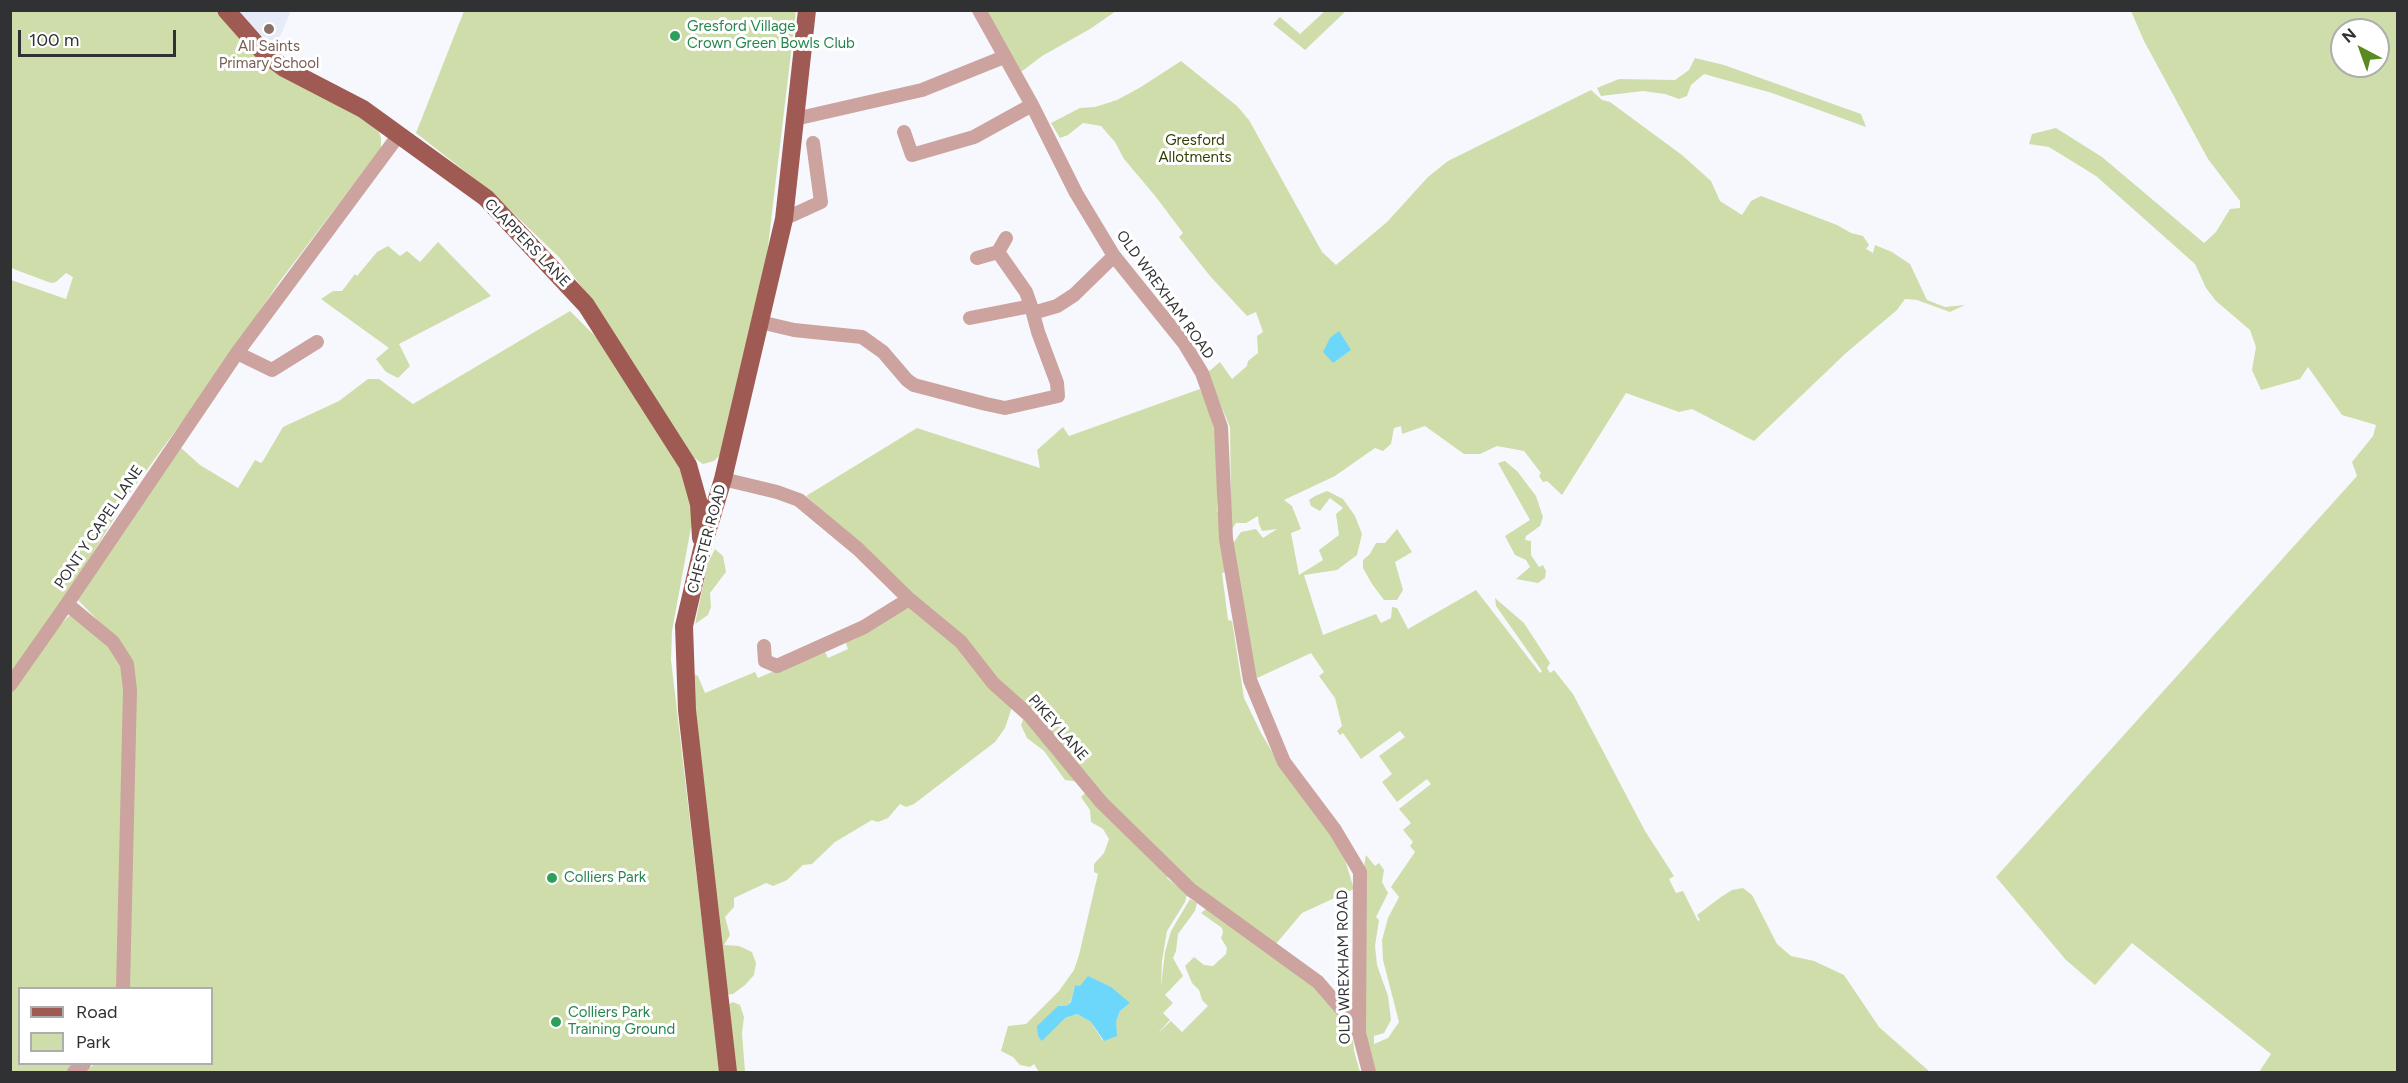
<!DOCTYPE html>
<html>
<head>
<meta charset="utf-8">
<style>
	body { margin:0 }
	#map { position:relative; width:2408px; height:1083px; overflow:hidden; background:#f6f8fe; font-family:Figtree,sans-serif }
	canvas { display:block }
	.frame { position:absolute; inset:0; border:12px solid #303133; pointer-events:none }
	.legend { position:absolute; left:18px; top:987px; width:195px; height:78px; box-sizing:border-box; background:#fff; border:2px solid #acadad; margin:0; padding:8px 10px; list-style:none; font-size:18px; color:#303133 }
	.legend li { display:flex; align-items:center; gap:12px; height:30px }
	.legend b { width:30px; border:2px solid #acadad }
	.north { position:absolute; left:2330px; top:18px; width:60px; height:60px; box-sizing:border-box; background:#fff; border:2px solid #acadad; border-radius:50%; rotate:319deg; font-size:16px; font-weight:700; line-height:24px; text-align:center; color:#303133 }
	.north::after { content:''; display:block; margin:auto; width:21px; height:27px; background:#588a1f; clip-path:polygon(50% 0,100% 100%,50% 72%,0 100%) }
	.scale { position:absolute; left:18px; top:30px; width:158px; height:27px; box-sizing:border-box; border:3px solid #303133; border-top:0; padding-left:8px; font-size:18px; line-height:21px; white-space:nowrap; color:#303133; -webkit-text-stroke:4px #fff; paint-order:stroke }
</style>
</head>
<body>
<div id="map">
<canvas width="2408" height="1083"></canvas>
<div class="frame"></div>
<ul class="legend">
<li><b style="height:8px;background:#a05a54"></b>Road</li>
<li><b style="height:16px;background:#cfddaa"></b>Park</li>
</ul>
<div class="north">N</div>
<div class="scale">100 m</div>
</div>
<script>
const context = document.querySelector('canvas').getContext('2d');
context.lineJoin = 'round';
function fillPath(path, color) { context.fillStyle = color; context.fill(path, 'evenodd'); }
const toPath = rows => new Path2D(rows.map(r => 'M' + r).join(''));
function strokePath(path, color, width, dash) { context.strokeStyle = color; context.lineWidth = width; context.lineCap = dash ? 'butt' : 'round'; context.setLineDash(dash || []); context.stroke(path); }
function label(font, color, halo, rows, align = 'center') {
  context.font = font + ' Figtree,sans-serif'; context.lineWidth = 6; context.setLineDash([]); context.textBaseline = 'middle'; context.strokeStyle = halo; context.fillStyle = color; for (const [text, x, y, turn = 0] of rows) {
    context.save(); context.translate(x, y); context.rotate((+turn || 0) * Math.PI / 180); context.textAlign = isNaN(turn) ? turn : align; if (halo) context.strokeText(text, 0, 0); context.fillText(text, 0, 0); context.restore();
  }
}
const built = toPath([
	[236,11,291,11,275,48]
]);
const green = toPath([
	[11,11,215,11,252,46,366,121,379,132,381,138,381,148,280,281,217,374,127,497,67,596,11,678,11,280,66,299,73,277,66,273,56,282,51,283,11,268],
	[464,11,796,11,766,263,720,455,714,461,703,464,693,457,593,302,559,257,490,191,416,133],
	[987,11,1116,11,1090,29,1042,56,1021,72],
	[1325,11,1346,11,1305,50,1273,24,1280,17,1300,34],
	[2131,11,2397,11,2397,1072,2259,1072,2271,1054,2132,943,2095,985,2066,960,1996,877,2357,476,2352,462,2373,436,2376,425,2342,415,2308,367,2300,379,2261,390,2252,370,2256,347,2250,330,2216,301,2206,288,2195,264,2096,176,2049,147,2029,144,2032,134,2056,128,2102,157,2204,243,2216,232,2230,209,2240,208,2240,201,2208,159,2144,41],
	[2342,30,2378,30,2378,66,2342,66],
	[1695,58,1724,65,1861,114,1866,127,1772,93,1704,74,1691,85,1687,96,1679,99,1665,94,1643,91,1601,96,1597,88,1619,79,1675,80,1689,70],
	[1181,61,1237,106,1249,120,1322,252,1336,265,1387,222,1428,177,1448,161,1591,90,1602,100,1610,102,1682,155,1711,181,1720,201,1742,215,1751,201,1761,196,1837,225,1851,233,1863,236,1869,245,1866,249,1873,253,1875,245,1892,252,1910,264,1927,300,1945,307,1965,305,1950,312,1917,300,1905,299,1897,310,1846,353,1754,441,1692,409,1679,412,1626,393,1562,495,1547,481,1543,482,1539,476,1541,473,1524,451,1497,446,1480,454,1464,454,1425,426,1402,434,1401,426,1394,428,1391,444,1383,451,1375,448,1335,476,1284,500,1292,506,1301,529,1291,533,1299,575,1323,560,1319,550,1339,535,1336,514,1343,508,1330,498,1320,511,1311,506,1309,500,1315,496,1327,491,1343,499,1355,516,1362,534,1357,555,1337,570,1304,575,1323,635,1376,614,1381,623,1391,618,1392,607,1397,608,1408,629,1476,590,1540,673,1542,671,1496,606,1495,598,1524,623,1550,663,1547,668,1550,673,1554,670,1573,694,1645,831,1674,876,1669,879,1676,893,1683,891,1698,921,1700,920,1697,915,1721,897,1732,890,1743,888,1752,895,1777,944,1791,956,1814,961,1844,975,1879,1027,1930,1072,1373,1072,1365,1049,1363,872,1366,855,1375,866,1379,863,1384,870,1382,882,1388,893,1376,917,1379,920,1375,946,1377,965,1388,996,1391,1020,1384,1033,1374,1036,1374,1044,1388,1038,1399,1022,1383,960,1382,940,1388,918,1399,897,1391,887,1415,852,1410,846,1413,842,1403,830,1411,823,1399,809,1431,784,1427,779,1397,802,1382,782,1392,774,1379,756,1405,737,1400,731,1361,759,1343,733,1340,735,1337,731,1342,726,1335,698,1319,676,1324,672,1311,653,1255,679,1236,568,1222,573,1228,620,1232,621,1244,698,1261,733,1283,770,1328,830,1345,860,1354,889,1302,913,1275,945,1239,922,1172,867,1167,878,1187,894,1185,902,1167,931,1162,961,1161,987,1165,952,1171,931,1190,899,1197,903,1195,911,1178,934,1176,951,1173,958,1183,976,1165,995,1173,1003,1163,1013,1170,1020,1157,1034,1171,1021,1182,1032,1208,1006,1202,1000,1199,990,1192,983,1185,966,1194,957,1204,965,1213,966,1226,954,1227,948,1221,938,1223,933,1222,928,1201,913,1206,909,1283,959,1314,982,1352,1026,1354,1051,1360,1072,1039,1072,1034,1064,1030,1067,1020,1065,1013,1057,1001,1051,1008,1026,1026,1024,1059,991,1074,970,1079,955,1098,874,1094,872,1094,864,1104,853,1109,839,1103,829,1091,822,1090,810,1081,797,1086,792,1079,782,1065,780,1044,751,1027,738,1021,725,1025,715,1012,707,1005,728,995,742,914,804,906,807,900,804,888,818,878,822,872,820,835,842,812,864,803,865,787,880,773,886,766,883,734,898,734,907,725,917,730,935,724,945,739,946,752,952,756,963,754,975,745,985,733,994,724,995,692,673,698,676,705,693,755,672,758,678,824,650,828,658,848,649,845,641,905,607,922,603,806,496,917,428,1040,468,1037,450,1063,427,1069,436,1200,389,1208,406,1215,433,1218,461,1217,512,1231,502,1230,427,1207,373,1220,362,1232,379,1247,366,1248,361,1258,353,1257,336,1263,332,1256,312,1247,316,1210,276,1179,237,1183,233,1156,197,1124,159,1115,142,1101,126,1083,123,1068,135,1060,138,1051,123,1080,108,1095,107,1117,100,1141,87],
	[1258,516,1259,524,1262,531,1277,529,1263,538,1256,529,1241,532,1234,542,1223,543,1236,523,1246,523],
	[1075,985,1130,1003,1120,1011,1116,1022,1103,1041,1091,1022,1077,1014,1065,1018,1066,1006,1071,1001],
	[438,242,491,296,399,344,410,366,398,378,386,372,376,359,389,348,321,299,333,291,342,291,355,274,357,276,377,252,388,246,400,256,407,251,420,262],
	[570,311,605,346,680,465,694,511,672,631,671,660,701,914,723,1072,84,1072,95,1064,212,1064,212,988,127,988,133,713,118,641,78,600,180,447,200,465,238,488,255,460,261,463,263,461,283,427,339,401,368,379,379,379,413,404],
	[1505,461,1517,471,1536,496,1543,517,1540,526,1526,536,1525,540,1531,541,1531,555,1539,567,1543,565,1546,571,1545,578,1538,583,1516,579,1530,567,1526,560,1515,555,1505,536,1530,520,1498,463],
	[1397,529,1412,552,1395,562,1403,590,1397,600,1384,600,1372,584,1363,568,1363,560,1370,554,1376,543,1385,543],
	[715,549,723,556,726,572,710,593,711,607,708,615,695,624,708,563],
	[71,614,113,650,122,665,124,681,118,988,20,988,20,1064,79,1064,69,1072,11,1072,11,690,56,629],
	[733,1002,740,1005,744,1017,742,1033,745,1072,732,1072,726,1006]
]);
const water = toPath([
	[1339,331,1351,350,1333,363,1323,352,1330,338],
	[1088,976,1111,987,1130,1003,1120,1011,1116,1022,1117,1036,1104,1041,1091,1022,1077,1014,1065,1018,1042,1041,1038,1036,1037,1026,1058,1006,1066,1006,1071,1002,1075,985,1080,986]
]);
const minor = toPath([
	[979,10,1032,105,1076,193,1114,256,1184,343,1202,373,1221,427,1226,539,1250,680,1284,762,1335,830,1360,872,1359,1033,1369,1072],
	[795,119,922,90,1004,57],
	[904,132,912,155,974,137,1032,105],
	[784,219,821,202,813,143],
	[998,252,1026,292,1031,306],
	[977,258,998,252,1006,238],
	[1033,313,1057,306,1074,295,1114,256],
	[760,322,794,330,862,337,883,352,907,380,914,385,986,404,1005,408,1058,396,1057,383,1038,332,1031,306,970,318],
	[237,353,272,370,317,342],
	[723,479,777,492,799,500,858,549,909,599,961,642,993,683,1030,716,1101,802,1191,890,1318,982,1344,1012,1359,1019],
	[764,646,765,661,777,666,864,627,909,599],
	[10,685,67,604],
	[123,988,130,690,127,664,113,642,67,604,237,353,398,136],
	[74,1072,84,1064]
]);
const major = toPath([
	[226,10,265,54,284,68,363,109,486,198,586,305,688,465,699,504,701,538],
	[728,1072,687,710,684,626,702,549,723,479,784,219,807,10]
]);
const markers = [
	[269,29,6,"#8d6e63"],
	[675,36,6,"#2e9e5b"],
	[552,878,6,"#2e9e5b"],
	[556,1022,6,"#2e9e5b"]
];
const leisureNames = [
	["Gresford Village",687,27],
	["Crown Green Bowls Club",687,44],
	["Colliers Park",564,878],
	["Colliers Park",568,1013],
	["Training Ground",568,1030]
];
const educationNames = [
	["All Saints",269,47],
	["Primary School",269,64]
];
const parkNames = [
	["Gresford",1195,141],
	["Allotments",1195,158]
];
const streetNames = [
	["CLAPPERS LANE",527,243,46],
	["OLD WREXHAM ROAD",1165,295,54],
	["PONT Y CAPEL LANE",99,527,-56],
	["CHESTER ROAD",707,539,-75],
	["PIKEY LANE",1058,728,49],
	["OLD WREXHAM ROAD",1344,967,-91]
];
fillPath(built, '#e6ebf7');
fillPath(green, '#cfddaa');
fillPath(water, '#6cd7fa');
strokePath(minor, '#cca39e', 14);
strokePath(major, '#a05a54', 18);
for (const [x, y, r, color] of markers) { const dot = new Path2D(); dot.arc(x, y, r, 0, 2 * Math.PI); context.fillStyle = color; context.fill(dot); strokePath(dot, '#fff', 2); }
label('15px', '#27864d', '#fff', leisureNames, 'left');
label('15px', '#785e54', '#fff', educationNames);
label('15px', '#343f00', '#fff', parkNames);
label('15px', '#303133', '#fff', streetNames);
</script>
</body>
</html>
